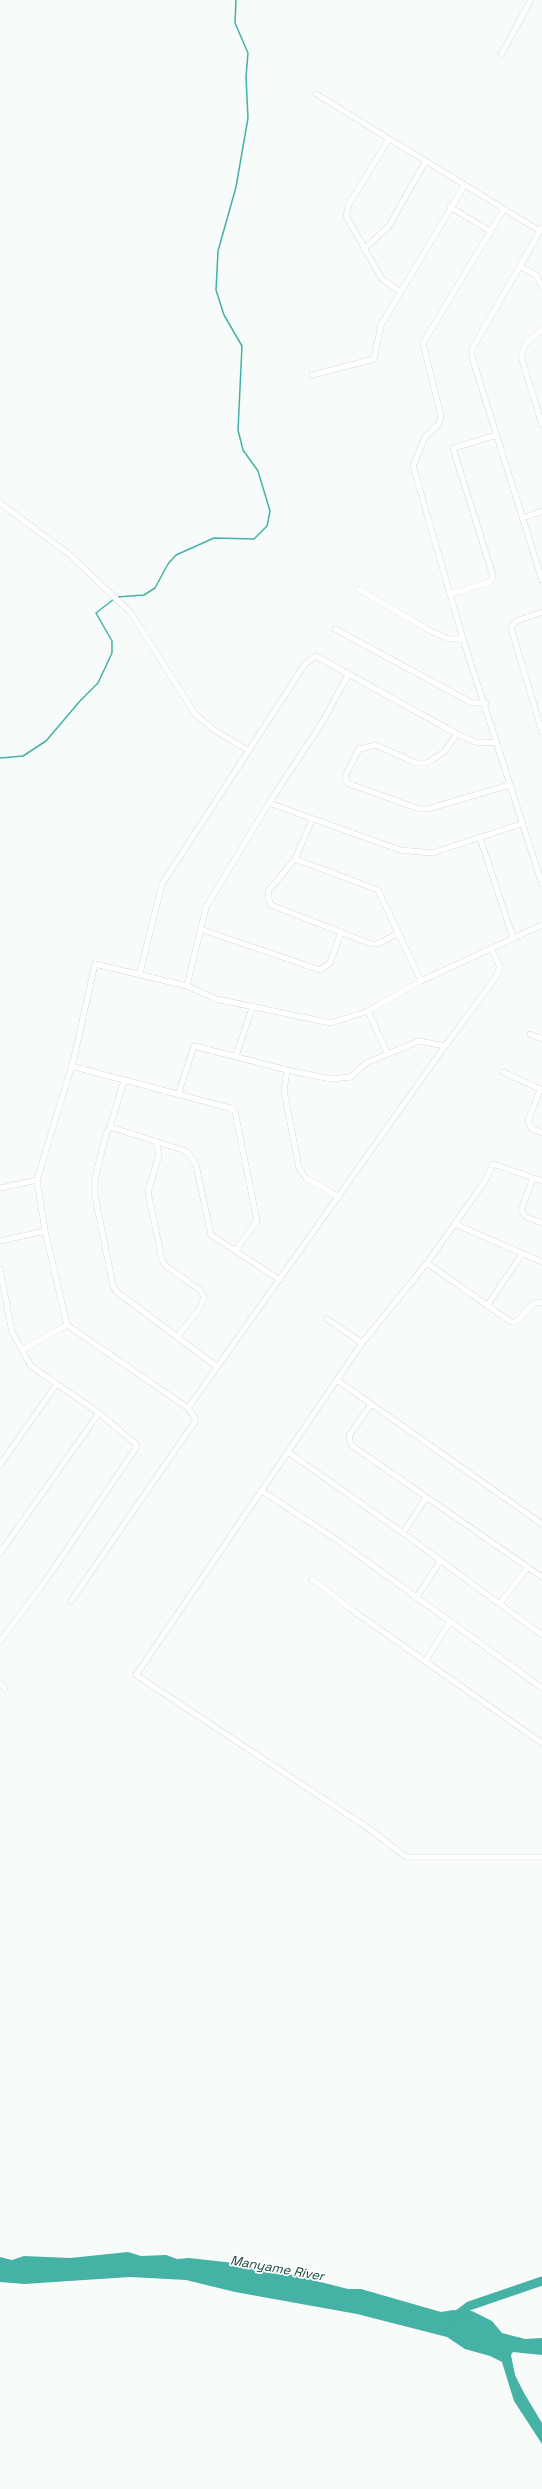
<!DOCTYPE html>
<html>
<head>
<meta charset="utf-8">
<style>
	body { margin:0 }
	canvas { display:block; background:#f7fcfb }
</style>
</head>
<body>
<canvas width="542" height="2489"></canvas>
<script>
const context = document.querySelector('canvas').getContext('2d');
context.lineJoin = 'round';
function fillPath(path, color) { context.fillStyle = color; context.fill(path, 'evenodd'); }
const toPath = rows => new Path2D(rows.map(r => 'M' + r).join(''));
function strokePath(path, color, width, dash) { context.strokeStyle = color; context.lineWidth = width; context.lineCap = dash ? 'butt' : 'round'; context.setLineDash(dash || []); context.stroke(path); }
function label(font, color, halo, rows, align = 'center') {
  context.font = font + ' "Space Grotesk",sans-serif'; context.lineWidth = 3.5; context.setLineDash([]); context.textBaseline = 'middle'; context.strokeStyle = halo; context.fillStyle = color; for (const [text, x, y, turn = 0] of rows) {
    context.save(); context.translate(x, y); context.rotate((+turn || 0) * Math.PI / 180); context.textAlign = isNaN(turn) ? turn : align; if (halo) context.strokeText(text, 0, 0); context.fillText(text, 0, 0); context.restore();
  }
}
const water = toPath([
	[128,2252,141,2256,166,2255,177,2259,189,2258,234,2263,285,2273,348,2289,361,2289,441,2312,453,2310,472,2311,492,2321,502,2333,525,2339,542,2338,542,2355,513,2352,511,2355,515,2375,524,2393,542,2423,542,2444,514,2401,502,2362,490,2356,465,2349,447,2337,357,2314,235,2292,186,2280,130,2277,24,2284,0,2282,0,2257,12,2260,24,2256,70,2258]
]);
const stream = toPath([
	[117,597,144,595,155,588,168,564,176,555,214,538,254,539,267,526,270,511,258,471,243,450,238,430,242,346,224,315,216,290,218,251,236,187,248,118,246,77,248,53,235,23,236,0],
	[0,758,23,756,46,741,80,701,98,683,112,653,112,641,96,613,114,599]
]);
const river = toPath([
	[453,2318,469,2306,542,2281]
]);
const street = toPath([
	[501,55,531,0],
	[316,94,540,231],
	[389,139,349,204,346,216,382,279,401,292],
	[450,207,490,231],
	[504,209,423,343,441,416,438,425,425,437,413,466,463,639,542,884],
	[542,228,472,349,472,357,542,580],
	[364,249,389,226,425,162],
	[521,267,536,275,542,287],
	[542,330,526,343,521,356,542,425],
	[312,375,374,359,381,325,464,186],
	[0,503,70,555,131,613,195,714,214,730,248,750],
	[523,518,542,511],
	[358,589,429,630,448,639,463,639],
	[450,594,490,582,493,576,453,448,497,435],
	[542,612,516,621,511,628,542,732],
	[335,629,472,703,486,703],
	[457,734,444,752,427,763,416,763,376,745,359,749,345,776,347,783,419,809,428,809,509,785],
	[269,803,400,850,432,853,521,824],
	[312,820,295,859,269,890,268,897,271,905,371,944,377,944,399,933],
	[480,838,513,938],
	[295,859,378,890,421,981],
	[200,929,320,970,330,963,341,932],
	[140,973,162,884,305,664,316,656,457,734,478,743,497,742],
	[187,986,206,907,269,803,323,721,349,673],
	[368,1011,387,1053],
	[530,1034,542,1039],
	[236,1056,252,1008],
	[71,1066,230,1108,235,1112,257,1221,235,1251],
	[287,1070,284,1091,299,1168,306,1178,339,1197],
	[503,1072,542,1090],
	[124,1080,110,1127,106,1134,95,1179,95,1196,113,1286,117,1292,216,1366],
	[540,1090,528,1121,531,1128,542,1133],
	[178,1095,194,1046,287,1070,331,1079,351,1077,366,1063,419,1041,445,1046],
	[110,1127,183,1150,189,1154,196,1165,211,1235,280,1280],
	[156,1142,159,1155,148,1192,162,1260,166,1266,200,1290,204,1297,200,1308,177,1337],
	[533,1178,521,1210,526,1217,542,1223],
	[0,1188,37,1180],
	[455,1224,542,1262],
	[0,1241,45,1231],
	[427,1263,511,1322,516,1322,535,1302,542,1303],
	[0,1269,12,1332,31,1366,99,1413,136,1444,136,1448,44,1583,0,1641],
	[487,1306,522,1254],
	[327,1319,362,1343,136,1675,368,1828,406,1857,542,1857],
	[362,1343,427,1263,485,1181,493,1164,542,1181],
	[22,1350,67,1325],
	[337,1380,542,1524],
	[371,1404,349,1436,351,1445,542,1577],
	[188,1408,445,1046,496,977,500,967,491,948],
	[288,1452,403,1533,542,1635],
	[0,1465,56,1385],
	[262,1491,340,1542,542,1688],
	[403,1533,426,1498],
	[0,1553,99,1413],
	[312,1579,352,1610,542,1743],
	[416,1598,441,1560],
	[71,1601,196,1420,188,1408,67,1325,45,1231,37,1180,74,1058,95,964,187,986,216,999,331,1023,368,1011,421,981,542,925],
	[500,1603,528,1567],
	[425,1661,450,1622],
	[0,1683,5,1688]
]);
const waterNames = [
	["Manyame River",277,2269,10]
];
fillPath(water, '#46b1a5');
strokePath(stream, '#46b1a5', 1.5);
strokePath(river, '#46b1a5', 9);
strokePath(street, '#c0c4c3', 6);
strokePath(street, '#fff', 5.5);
label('italic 13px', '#164640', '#fff', waterNames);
</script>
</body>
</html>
